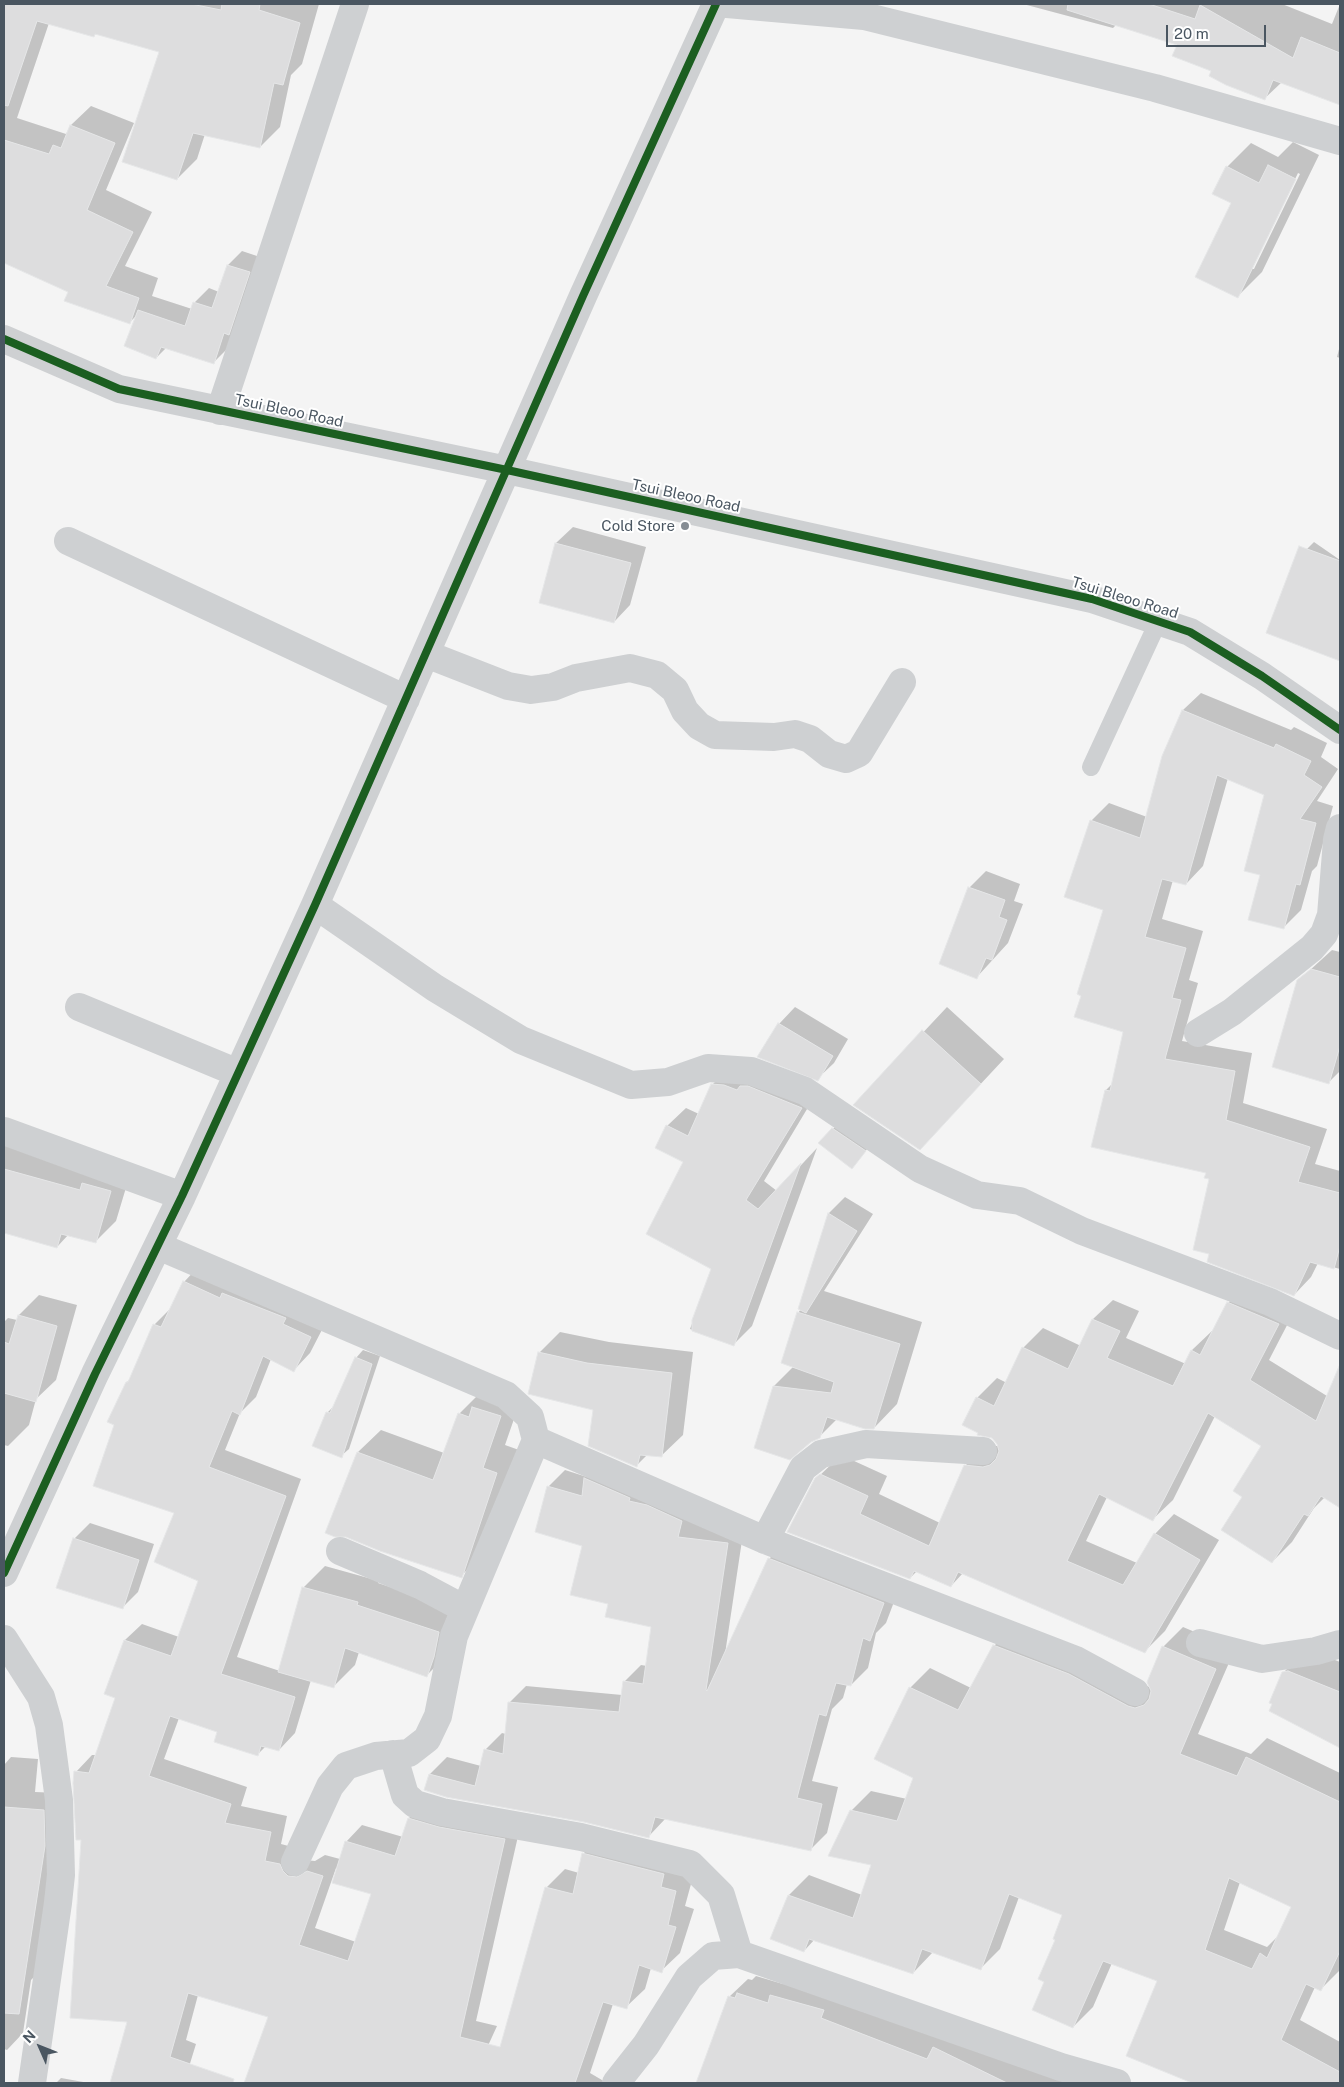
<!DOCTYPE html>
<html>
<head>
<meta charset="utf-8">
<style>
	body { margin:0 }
	#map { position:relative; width:1344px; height:2087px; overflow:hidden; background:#f4f4f4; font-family:"Public Sans",sans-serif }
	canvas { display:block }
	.frame { position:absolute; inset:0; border:5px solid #4a5661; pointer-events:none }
	.north { position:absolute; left:15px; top:2022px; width:50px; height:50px; -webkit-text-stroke:4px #fff; paint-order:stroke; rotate:314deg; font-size:14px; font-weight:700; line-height:20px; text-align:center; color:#4a5661 }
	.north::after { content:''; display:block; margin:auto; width:18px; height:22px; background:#4a5661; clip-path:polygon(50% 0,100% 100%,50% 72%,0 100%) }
	.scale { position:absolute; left:1166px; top:25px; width:100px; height:22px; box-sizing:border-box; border:2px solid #4a5661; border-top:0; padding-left:6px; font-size:15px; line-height:18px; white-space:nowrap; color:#4a5661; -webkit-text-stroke:4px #fff; paint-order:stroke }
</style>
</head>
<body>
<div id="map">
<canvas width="1344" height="2087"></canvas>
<div class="frame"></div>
<div class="north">N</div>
<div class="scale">20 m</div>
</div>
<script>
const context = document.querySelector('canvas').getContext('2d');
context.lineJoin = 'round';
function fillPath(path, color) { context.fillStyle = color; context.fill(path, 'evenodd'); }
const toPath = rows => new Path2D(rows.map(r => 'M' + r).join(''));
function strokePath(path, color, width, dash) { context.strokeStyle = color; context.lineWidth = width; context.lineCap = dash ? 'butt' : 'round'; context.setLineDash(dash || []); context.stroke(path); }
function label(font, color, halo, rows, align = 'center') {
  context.font = font + ' "Public Sans",sans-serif'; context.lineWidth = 4; context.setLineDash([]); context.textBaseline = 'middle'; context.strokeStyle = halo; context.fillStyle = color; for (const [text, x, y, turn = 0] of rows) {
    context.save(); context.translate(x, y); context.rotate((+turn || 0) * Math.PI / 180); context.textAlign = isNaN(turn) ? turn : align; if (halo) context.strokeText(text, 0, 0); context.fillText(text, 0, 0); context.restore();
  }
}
const shadow = toPath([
	[4,4,319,4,302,64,291,75,280,127,260,147,205,134,197,159,177,179,160,51,96,34,93,36,49,23,17,118,66,134,71,125,91,106,134,123,106,190,152,212,125,266,158,278,152,296,192,309,195,302,209,288,219,292,228,265,242,251,263,258,228,348,214,362,167,347,156,358,137,315,129,323,70,292,4,262,4,228,8,229,9,227,4,225,4,201,14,204,26,179,4,171],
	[1023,4,1282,4,1332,24,1340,4,1340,99,1309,87,1282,82,1264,99,1213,71,1178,44,1117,24,1113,28],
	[1293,142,1319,155,1262,272,1238,296,1233,203,1227,167,1251,143,1278,157],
	[1298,173,1300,174,1254,269,1251,269],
	[1340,345,1340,358,1337,357],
	[573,527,646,547,630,605,614,622,556,543],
	[1314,542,1340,560,1340,659,1268,632,1295,561],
	[1201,693,1291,730,1294,727,1327,743,1321,757,1338,769,1317,801,1333,806,1317,866,1312,871,1301,910,1283,928,1262,874,1266,794,1228,778,1203,866,1186,884,1173,880,1162,919,1203,931,1189,980,1198,983,1182,1041,1252,1053,1243,1103,1327,1129,1315,1164,1340,1171,1340,1269,1318,1263,1311,1277,1294,1295,1211,1253,1210,1179,1208,1172,1106,1090,1113,1083,1124,1031,1082,995,1104,910,1091,821,1109,803,1147,817,1164,756,1183,710],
	[986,871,1020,884,1014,901,1023,904,1008,943,977,977,940,964,970,887],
	[1332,950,1340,952,1340,1071,1329,1082,1298,981],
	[795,1007,848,1039,834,1063,817,1079,759,1056,779,1024],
	[947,1007,1004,1059,920,1149,855,1105],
	[731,1066,819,1089,764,1181,777,1191,817,1148,752,1326,734,1344,690,1329,712,1268,684,1161,667,1126,686,1108,699,1114,712,1085],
	[841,1121,872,1143,852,1168,833,1129],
	[4,1143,131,1171,116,1221,95,1242,69,1234,57,1247,4,1232],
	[845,1197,873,1214,824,1291,922,1322,897,1404,874,1428,837,1419,819,1437,774,1386,794,1366,798,1313,801,1309,799,1308,829,1213],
	[200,1265,327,1320,310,1353,294,1370,271,1359,256,1397,240,1413,225,1450,301,1479,237,1657,280,1671,303,1588,325,1566,379,1581,378,1583,460,1610,448,1654,427,1675,359,1652,355,1665,333,1687,311,1680,295,1733,279,1750,266,1746,257,1755,219,1731,179,1718,164,1759,247,1787,241,1806,287,1816,281,1844,296,1848,305,1860,315,1861,325,1855,340,1859,346,1842,362,1825,403,1837,409,1818,426,1802,521,1823,476,2021,497,2026,471,2083,245,2083,270,2016,198,1995,186,2040,196,2044,184,2083,111,2083,128,2021,83,1839,76,1772,92,1755,96,1755,117,1698,125,1640,142,1624,179,1637,199,1580,176,1513,115,1425,127,1382,130,1379,154,1325,171,1308,184,1282],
	[336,1868,372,1893,356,1942,315,1928],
	[1248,1283,1298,1304,1269,1360,1327,1396,1332,1384,1340,1376,1340,1507,1325,1497,1314,1508,1292,1542,1272,1562,1244,1497,1263,1446,1215,1416,1173,1500,1153,1519,1107,1497,1086,1541,1137,1563,1155,1534,1174,1514,1219,1540,1165,1631,1145,1651,963,1573,951,1586,917,1571,910,1578,816,1479,841,1455,887,1476,879,1494,940,1523,965,1466,985,1446,999,1446,977,1398,997,1378,1007,1383,1023,1348,1043,1328,1081,1346,1093,1319,1113,1300,1139,1311,1126,1338,1186,1364,1192,1350,1212,1331,1213,1331,1228,1303],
	[39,1295,77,1305,56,1380,36,1399,29,1425,8,1446,4,1445,4,1322,8,1318,17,1320,19,1315],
	[560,1332,609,1342,693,1352,683,1435,661,1456,648,1454,637,1465,594,1409,539,1353],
	[363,1350,380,1356,349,1449,341,1456,327,1413,335,1405,356,1358],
	[482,1391,523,1393,505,1445,519,1450,484,1553,461,1576,358,1452,381,1430,444,1453,459,1414],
	[565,1470,744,1527,725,1654,769,1559,786,1542,900,1586,886,1623,876,1633,868,1668,851,1685,847,1684,843,1698,832,1709,812,1781,838,1787,827,1833,810,1850,666,1818,649,1836,584,1820,426,1790,430,1774,447,1757,481,1766,485,1750,502,1733,506,1734,509,1703,526,1686,622,1695,624,1682,641,1665,647,1666,653,1626,610,1603,583,1545,548,1487],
	[90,1523,154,1544,138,1592,122,1608,74,1539],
	[1014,1626,1089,1655,1151,1688,1163,1647,1183,1627,1235,1649,1198,1734,1251,1754,1267,1738,1340,1773,1340,1970,1321,1989,1315,1987,1300,2020,1340,2042,1340,2083,1196,2083,1127,2056,1159,1980,1112,1963,1093,2007,1073,2027,1046,1981,1063,1915,1019,1897,1000,1949,980,1969,933,1952,913,1973,815,1939,804,1951,772,1939,789,1895,809,1875,862,1895,873,1865,851,1811,871,1791,907,1799,914,1777,910,1688,930,1668,971,1688,994,1646],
	[1240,1882,1292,1907,1278,1936,1267,1947,1224,1930],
	[1310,1650,1340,1662,1340,1747,1271,1711,1283,1673,1305,1651],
	[11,1757,38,1759,35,1792,60,1793,39,1972,31,1980,23,2033,7,2050,4,2049,4,1765],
	[601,1836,694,1873,685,1906,694,1909,680,1953,661,1971,651,1968,645,1989,626,2007,613,2004,590,2073,607,2083,524,2083,527,2076,546,1888,565,1869,579,1873,583,1854],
	[756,1976,783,1984,790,1978,1117,2083,697,2083,729,1997,748,1979,752,1980],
	[61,2078,89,2083,56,2083]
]);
const building = toPath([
	[4,4,191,4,221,10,222,4,260,4,259,10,300,23,283,85,274,83,260,148,193,133,177,180,122,162,159,52,95,34,94,37,37,21,8,106,4,105,4,4],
	[1068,4,1149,4,1195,19,1200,5,1293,58,1301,37,1340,53,1340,105,1273,80,1265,100,1226,85,1209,76,1211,71,1172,56,1177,45,1067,10,1068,4],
	[70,125,115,143,87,210,133,232,106,286,139,298,130,324,64,301,68,292,4,263,4,140,49,154,53,145,61,148,70,125],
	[1268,165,1296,179,1238,298,1195,277,1231,203,1212,194,1226,166,1259,183,1268,165],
	[227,265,250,272,229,335,224,333,214,364,161,347,156,359,124,346,138,310,185,326,193,302,212,308,227,265],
	[555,543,631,563,614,623,539,603,555,543],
	[1299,546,1340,561,1340,661,1266,633,1299,546],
	[1182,710,1274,748,1276,744,1311,761,1304,775,1322,787,1300,819,1316,823,1300,885,1296,884,1284,929,1248,920,1260,875,1244,871,1264,795,1217,775,1186,885,1162,879,1145,937,1186,948,1172,998,1181,1000,1165,1059,1235,1071,1226,1120,1310,1147,1298,1182,1340,1193,1340,1246,1334,1269,1310,1262,1294,1296,1207,1262,1209,1254,1193,1250,1209,1179,1204,1178,1206,1173,1091,1147,1105,1090,1110,1091,1123,1032,1074,1017,1081,996,1077,994,1103,910,1064,897,1090,820,1140,838,1162,756,1182,710],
	[968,887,1005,900,999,917,1007,920,992,960,986,958,977,979,939,964,968,887],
	[1311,969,1340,977,1340,1046,1329,1084,1272,1067,1297,980,1311,969],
	[778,1023,833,1056,818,1081,757,1057,778,1023],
	[922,1030,981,1084,920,1150,853,1105,922,1030],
	[711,1084,724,1085,737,1090,740,1086,748,1086,802,1108,746,1200,758,1209,801,1163,734,1346,692,1331,692,1320,711,1269,646,1234,683,1162,655,1148,666,1125,688,1136,711,1084],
	[832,1128,866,1151,852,1169,818,1143,832,1128],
	[4,1169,80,1190,82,1183,111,1191,96,1243,61,1234,57,1248,4,1233,4,1169],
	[828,1213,857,1231,806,1313,798,1309,828,1213],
	[183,1281,220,1298,222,1293,286,1318,283,1324,311,1337,294,1372,263,1356,240,1415,232,1411,209,1467,286,1496,221,1674,295,1697,279,1751,261,1746,258,1756,214,1742,217,1732,170,1716,149,1776,231,1804,225,1823,271,1832,265,1861,280,1864,283,1871,288,1876,297,1877,307,1871,323,1876,299,1945,348,1961,371,1894,332,1883,345,1841,395,1856,408,1818,439,1827,505,1839,460,2037,500,2047,545,1887,573,1894,582,1853,664,1874,661,1887,676,1891,668,1925,676,1927,662,1973,639,1965,627,2009,603,2002,575,2083,244,2083,268,2017,188,1993,170,2057,234,2079,233,2083,110,2083,127,2022,70,2018,81,1840,76,1840,73,1783,74,1771,89,1773,115,1698,104,1694,124,1640,171,1656,198,1581,154,1562,174,1513,93,1486,114,1425,107,1422,126,1382,128,1382,153,1324,161,1327,183,1281],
	[1227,1302,1279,1324,1250,1380,1316,1421,1340,1364,1340,1508,1321,1496,1308,1516,1304,1514,1272,1563,1221,1530,1242,1497,1233,1491,1261,1446,1208,1413,1153,1521,1099,1494,1067,1561,1123,1585,1154,1533,1200,1560,1145,1653,958,1572,951,1587,914,1571,910,1579,787,1532,815,1478,820,1474,868,1496,860,1514,929,1546,964,1465,983,1467,990,1465,996,1459,999,1451,997,1444,992,1438,977,1435,978,1433,962,1425,976,1397,994,1406,1022,1347,1068,1369,1092,1319,1120,1331,1107,1358,1173,1386,1191,1350,1200,1355,1227,1302],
	[797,1312,900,1344,874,1429,865,1429,827,1417,820,1438,811,1442,790,1460,754,1448,773,1386,831,1393,834,1382,781,1363,797,1312],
	[18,1315,57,1326,36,1402,4,1393,4,1342,9,1344,18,1315],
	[538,1352,587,1363,672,1373,662,1457,640,1455,637,1467,588,1446,593,1410,528,1394,538,1352],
	[355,1357,372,1364,342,1458,312,1446,326,1412,330,1413,355,1357],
	[472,1407,501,1416,483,1468,497,1473,462,1578,380,1551,346,1537,335,1537,325,1533,357,1452,433,1480,458,1413,469,1417,472,1407],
	[584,1478,630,1498,629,1501,647,1505,682,1521,678,1537,728,1543,706,1690,707,1691,768,1558,884,1603,870,1641,863,1638,851,1686,836,1683,826,1716,819,1714,797,1798,822,1804,811,1851,655,1817,649,1838,584,1822,446,1797,424,1790,429,1774,475,1786,484,1749,503,1754,508,1702,619,1712,623,1681,643,1684,651,1627,605,1617,608,1604,570,1595,582,1546,535,1532,547,1486,582,1496,584,1478],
	[73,1538,139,1560,123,1609,56,1588,73,1538],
	[302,1587,358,1602,357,1605,439,1632,434,1657,427,1677,345,1648,334,1688,278,1672,302,1587],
	[993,1645,1069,1674,1128,1706,1135,1708,1144,1705,1149,1699,1151,1691,1147,1682,1162,1646,1216,1669,1180,1754,1237,1776,1246,1757,1340,1802,1340,1951,1321,1991,1306,1984,1281,2040,1340,2072,1340,2083,1192,2083,1126,2056,1157,1981,1103,1961,1073,2028,1032,2010,1044,1982,1038,1979,1055,1940,1053,1939,1062,1915,1009,1894,981,1970,922,1949,913,1974,809,1939,804,1952,770,1939,788,1895,853,1918,871,1865,828,1856,850,1810,897,1821,913,1778,874,1759,909,1687,958,1710,993,1645],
	[1229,1878,1291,1907,1267,1958,1260,1953,1252,1969,1205,1950,1229,1878],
	[1288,1671,1340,1692,1340,1748,1269,1711,1272,1704,1269,1703,1282,1672,1288,1671],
	[4,1807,44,1810,45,1846,19,2014,4,2013,4,1807],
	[737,1993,768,2003,770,1995,824,2010,821,2018,927,2059,933,2047,1007,2083,696,2083,728,1996,735,1998,737,1993]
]);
const service = toPath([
	[1091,767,1158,622]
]);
const minor = toPath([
	[727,4,864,16,1155,88,1340,141],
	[4,339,119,389,507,470,1092,599,1190,632,1262,676,1340,730],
	[220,411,355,4],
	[68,541,406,699],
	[426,654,508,686,531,690,553,687,576,678,630,668,657,675,675,690,685,711,699,726,715,735,774,737,795,734,810,739,829,754,846,759,859,753,902,682],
	[315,905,435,988,521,1040,631,1085,668,1082,708,1068,751,1071,805,1091,920,1169,977,1195,1020,1201,1082,1231,1270,1302,1340,1336],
	[79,1007,238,1073],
	[1198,1033,1232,1012,1312,948,1324,934,1331,915,1337,840,1340,828],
	[4,1131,182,1196],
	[158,1246,506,1395,530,1417,536,1440,765,1540,1076,1660,1135,1692],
	[765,1540,803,1468,821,1454,866,1444,983,1451],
	[340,1551,420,1585,465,1609],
	[4,1573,95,1374,182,1196,315,905,583,296,716,4],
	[4,1639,41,1697,49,1725,59,1800,61,1875,58,1903,32,2083],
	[1200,1643,1262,1659,1316,1651,1340,1644],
	[393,1754,405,1795,415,1804,442,1812,581,1837,690,1864,721,1895,739,1954],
	[295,1862,330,1786,346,1766,376,1756,409,1753,427,1739,438,1716,454,1636,536,1440],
	[616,2083,646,2045,689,1977,713,1956,739,1954,1061,2067,1117,2083]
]);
const cycleway = toPath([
	[4,339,119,389,507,470,1092,599,1190,632,1262,676,1340,730],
	[4,1573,95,1374,182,1196,315,905,583,296,716,4]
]);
const markers = [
	[685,526,5,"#868d94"]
];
const streetNames = [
	["Tsui Bleoo Road",289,411,12],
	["Tsui Bleoo Road",686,496,12],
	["Tsui Bleoo Road",1125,598,17]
];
const poiNames = [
	["Cold Store",675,526]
];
fillPath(shadow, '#0003');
fillPath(building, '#ddddde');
strokePath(building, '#e5e6e7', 1);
strokePath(service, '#ced0d2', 18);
strokePath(minor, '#ced0d2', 28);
strokePath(cycleway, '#1b5e20', 8);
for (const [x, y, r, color] of markers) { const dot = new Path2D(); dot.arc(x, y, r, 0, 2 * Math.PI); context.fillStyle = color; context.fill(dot); strokePath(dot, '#fff', 2); }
label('15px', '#4a5661', '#fff', streetNames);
label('15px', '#4a5661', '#fff', poiNames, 'right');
</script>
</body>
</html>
